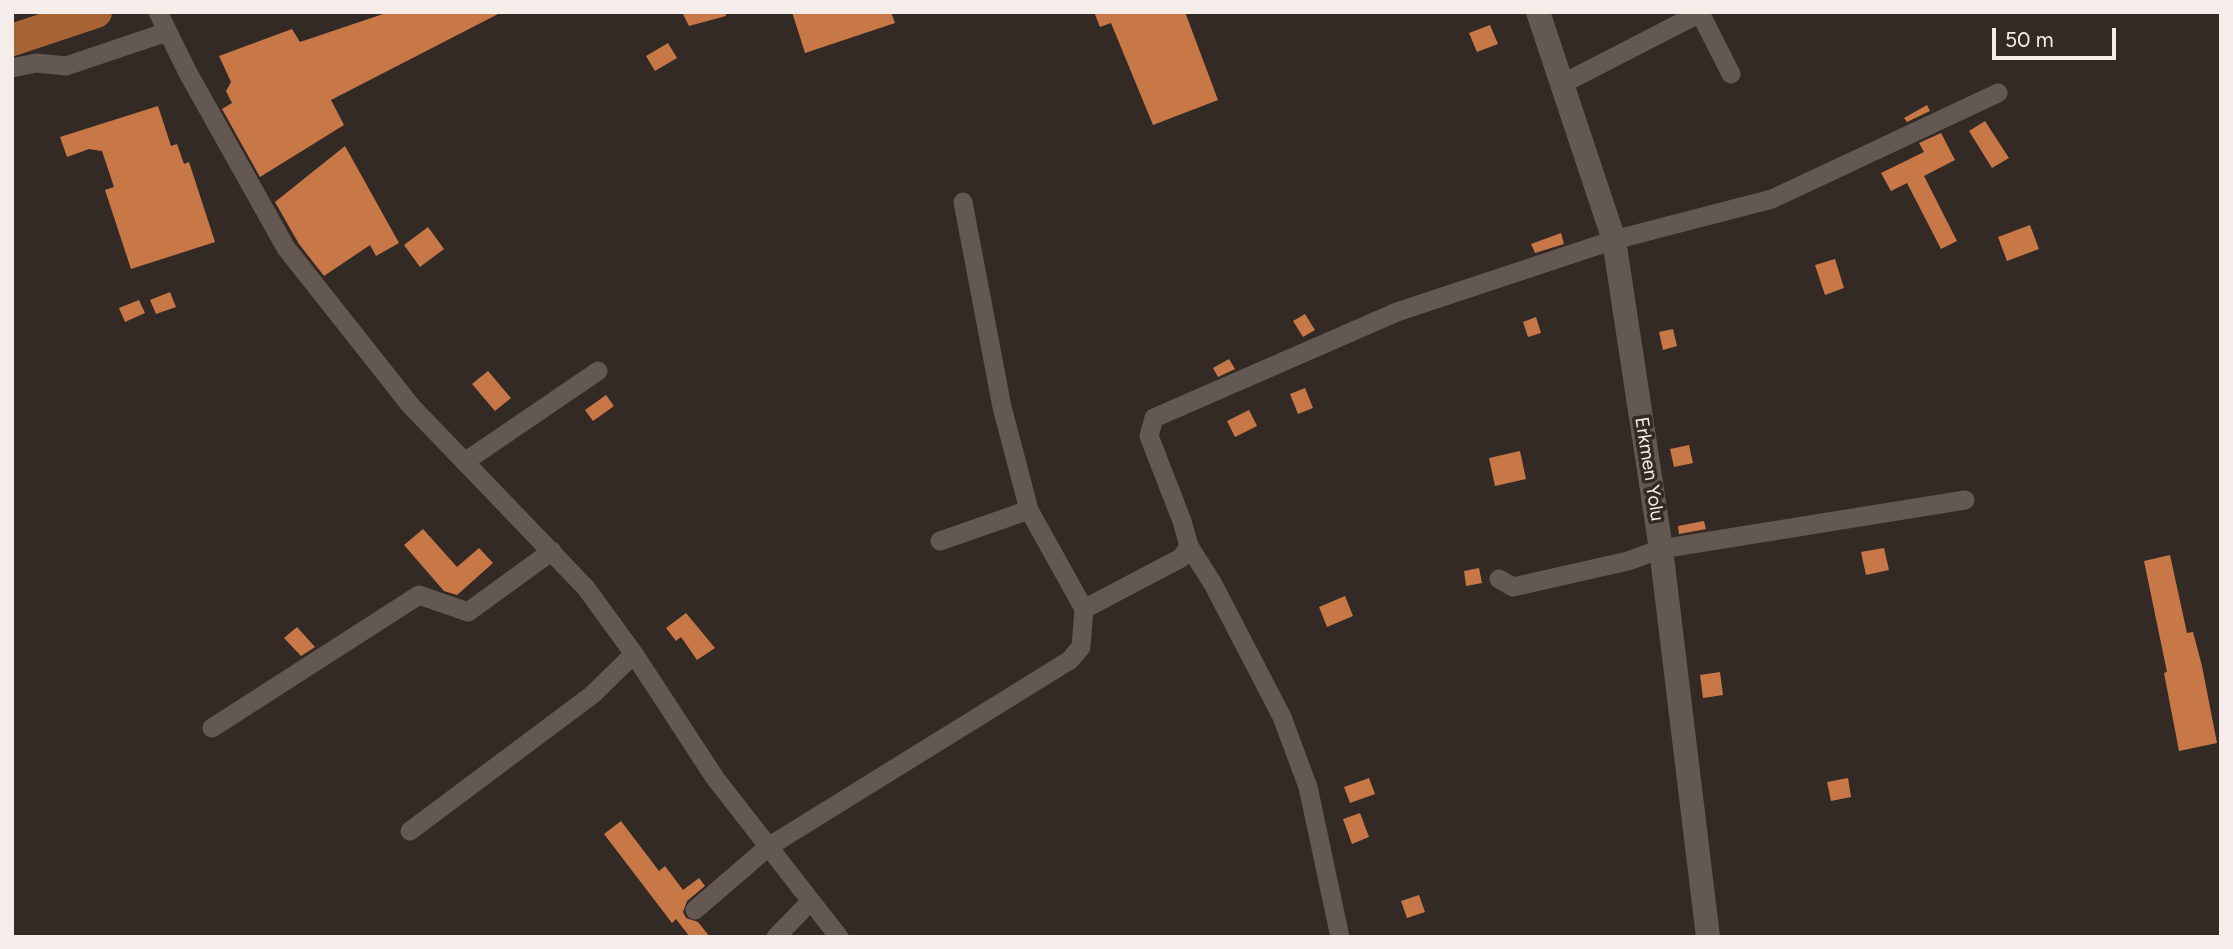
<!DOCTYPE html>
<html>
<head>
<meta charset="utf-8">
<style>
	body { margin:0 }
	#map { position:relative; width:2233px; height:949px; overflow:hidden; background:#342a25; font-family:Figtree,sans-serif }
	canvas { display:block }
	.frame { position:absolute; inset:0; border:14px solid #f4ede9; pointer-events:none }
	.scale { position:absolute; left:1992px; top:28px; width:124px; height:32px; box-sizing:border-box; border:4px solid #f4ede9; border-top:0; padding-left:9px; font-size:21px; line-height:24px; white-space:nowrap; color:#f4ede9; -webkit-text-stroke:5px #342a25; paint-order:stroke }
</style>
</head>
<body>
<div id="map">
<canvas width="2233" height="949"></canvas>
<div class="frame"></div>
<div class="scale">50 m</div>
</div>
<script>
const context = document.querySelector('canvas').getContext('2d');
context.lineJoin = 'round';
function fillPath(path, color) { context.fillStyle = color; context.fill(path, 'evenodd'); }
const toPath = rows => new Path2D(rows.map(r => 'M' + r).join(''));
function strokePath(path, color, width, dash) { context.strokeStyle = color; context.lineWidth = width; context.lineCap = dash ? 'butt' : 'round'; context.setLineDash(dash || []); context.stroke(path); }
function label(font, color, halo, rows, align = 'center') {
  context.font = font + ' Figtree,sans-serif'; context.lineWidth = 7; context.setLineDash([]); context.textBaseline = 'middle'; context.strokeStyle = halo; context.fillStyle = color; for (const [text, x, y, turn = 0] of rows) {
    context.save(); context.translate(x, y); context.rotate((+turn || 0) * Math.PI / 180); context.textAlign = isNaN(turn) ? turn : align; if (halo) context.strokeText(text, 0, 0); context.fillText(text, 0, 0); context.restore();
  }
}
const building = toPath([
	[389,12,502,12,331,100,344,125,260,177,222,109,232,103,226,91,231,82,219,56,292,29,300,42],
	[682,12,725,12,726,16,689,26],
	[792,12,891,12,895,23,805,53],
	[1094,12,1185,12,1218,100,1153,125,1111,23,1100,27],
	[1490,25,1498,44,1477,52,1469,33],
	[668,43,677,58,655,71,646,56],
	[1927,105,1930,111,1907,122,1904,118],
	[158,106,171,146,177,144,184,164,189,162,215,242,131,269,105,190,114,187,102,151,89,149,67,157,60,137],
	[1985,121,2009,158,1992,168,1969,131],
	[1941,133,1955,160,1924,176,1957,241,1941,249,1907,183,1891,191,1881,173,1924,152,1919,143],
	[345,146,399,243,376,256,370,245,324,276,299,244,275,202],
	[2030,225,2039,249,2007,261,1998,237],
	[428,227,444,249,420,267,404,245],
	[1561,233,1564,244,1535,253,1531,244],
	[1835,259,1844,288,1825,295,1815,265],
	[170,292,176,307,156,314,150,300],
	[139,300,145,313,125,322,119,308],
	[1305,314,1315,330,1303,337,1293,321],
	[1536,317,1541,333,1528,337,1523,322],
	[1673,329,1677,346,1663,350,1659,332],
	[1229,359,1235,369,1218,377,1213,368],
	[488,371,511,398,495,411,472,384],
	[1305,388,1313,408,1298,414,1290,394],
	[606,395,614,406,593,421,585,410],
	[1249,410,1257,426,1235,437,1227,421],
	[1689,445,1693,463,1674,467,1670,449],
	[1520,451,1526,479,1495,486,1489,458],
	[1704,521,1706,529,1679,534,1678,526],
	[423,529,457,567,479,548,493,563,457,595,444,591,404,545],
	[1884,548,1889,570,1866,575,1861,552],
	[2170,555,2187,633,2193,632,2202,666,2217,743,2179,751,2164,673,2167,672,2144,561],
	[1479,568,1482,583,1466,586,1464,571],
	[1345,596,1353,616,1327,627,1319,607],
	[686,613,715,648,697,660,681,637,676,641,666,628],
	[297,627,315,647,301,656,284,638],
	[1720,672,1723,695,1703,698,1700,675],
	[1369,778,1375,794,1350,803,1344,787],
	[1848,778,1851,797,1831,801,1827,782],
	[1360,813,1369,837,1352,844,1343,819],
	[621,821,659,871,665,866,683,890,699,878,705,886,687,901,683,912,686,918,698,922,710,937,690,937,676,919,672,923,604,834],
	[1419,895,1425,912,1407,918,1401,901]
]);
const minor = toPath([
	[158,12,188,73,286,248,411,406,586,588,634,654,715,778,839,937],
	[12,68,36,63,66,66,167,32],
	[1562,84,1700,13,1731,74],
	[466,461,598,371],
	[940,541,1029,510],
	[1499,579,1513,587,1628,561,1661,549,1965,500],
	[1084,609,1181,558,1189,546],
	[212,728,419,595,468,612,552,551],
	[410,831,592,695,634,654],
	[695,910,768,847,1070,660,1081,647,1084,609,1029,510,1002,407,963,202],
	[776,937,810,902],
	[1340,937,1308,787,1282,717,1213,584,1189,546,1182,521,1149,436,1154,418,1397,312,1614,240,1772,199,1998,93]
]);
const tertiary = toPath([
	[1538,12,1614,240,1661,549,1708,937]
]);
const primary = toPath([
	[12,40,96,12]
]);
const streetNames = [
	["Erkmen Yolu",1649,469,81]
];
fillPath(building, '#c87847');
strokePath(minor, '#645852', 19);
strokePath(tertiary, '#645852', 24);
strokePath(primary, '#a76333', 32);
label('19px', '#f4ede9', '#342a25', streetNames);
</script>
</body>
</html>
